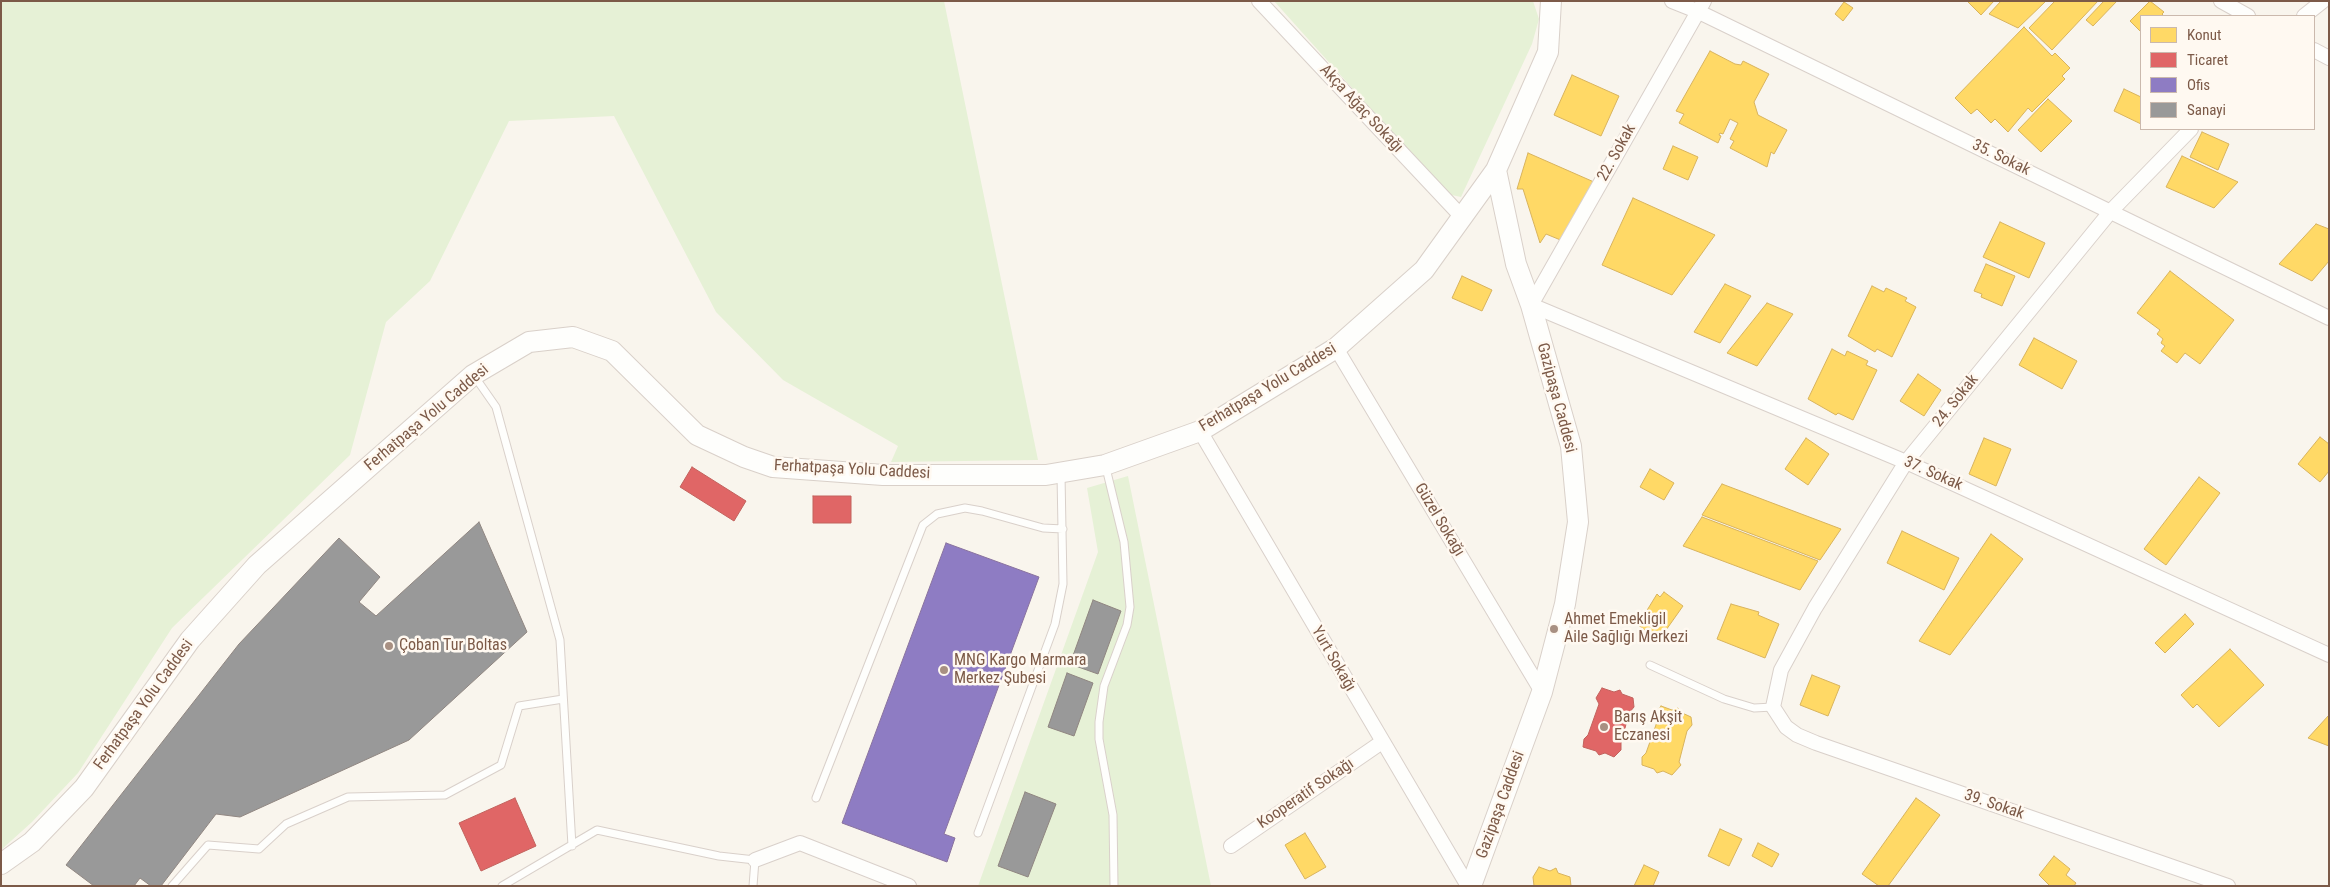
<!DOCTYPE html>
<html>
<head>
<meta charset="utf-8">
<style>
	body { margin:0 }
	#map { position:relative; width:2330px; height:887px; overflow:hidden; background:#f9f5ed; font-family:"Roboto Condensed",sans-serif }
	canvas { display:block }
	.frame { position:absolute; inset:0; border:2px solid #7c5a48; pointer-events:none }
	.legend { position:absolute; left:2140px; top:15px; width:175px; height:115px; box-sizing:border-box; background:#fff9f1; border:1px solid #cbb9ad; margin:0; padding:6px 9px; list-style:none; font-size:15px; color:#7c5a48 }
	.legend li { display:flex; align-items:center; gap:10px; height:25px }
	.legend b { width:25px; border:1px solid #cbb9ad }
</style>
</head>
<body>
<div id="map">
<canvas width="2330" height="887"></canvas>
<div class="frame"></div>
<ul class="legend">
<li><b style="height:14px;background:#ffd966"></b>Konut</li>
<li><b style="height:14px;background:#e06666"></b>Ticaret</li>
<li><b style="height:14px;background:#8e7cc3"></b>Ofis</li>
<li><b style="height:14px;background:#999"></b>Sanayi</li>
</ul>
</div>
<script>
const context = document.querySelector('canvas').getContext('2d');
context.lineJoin = 'round';
function fillPath(path, color) { context.fillStyle = color; context.fill(path, 'evenodd'); }
const toPath = rows => new Path2D(rows.map(r => 'M' + r).join(''));
function strokePath(path, color, width, dash) { context.strokeStyle = color; context.lineWidth = width; context.lineCap = dash ? 'butt' : 'round'; context.setLineDash(dash || []); context.stroke(path); }
function label(font, color, halo, rows, align = 'center') {
  context.font = font + ' "Roboto Condensed",sans-serif'; context.lineWidth = 5; context.setLineDash([]); context.textBaseline = 'middle'; context.strokeStyle = halo; context.fillStyle = color; for (const [text, x, y, turn = 0] of rows) {
    context.save(); context.translate(x, y); context.rotate((+turn || 0) * Math.PI / 180); context.textAlign = isNaN(turn) ? turn : align; if (halo) context.strokeText(text, 0, 0); context.fillText(text, 0, 0); context.restore();
  }
}
const green = toPath([
	[1,1,944,1,1038,460,891,462,898,446,783,380,716,312,614,116,509,121,430,281,386,322,350,455,172,628,78,773,32,822,1,850],
	[1274,1,1533,1,1539,19,1532,44,1461,197,1447,194],
	[1128,476,1211,886,978,886,1098,552,1087,488]
]);
const homes = toPath([
	[1967,1,1994,1,1981,15,1967,1],
	[2001,1,2046,1,2018,28,1989,14,2001,1],
	[2055,1,2098,1,2052,50,2029,28,2055,1],
	[2104,1,2117,1,2093,26,2086,20,2104,1],
	[2150,1,2164,12,2162,14,2164,16,2141,16,2141,32,2130,21,2150,1],
	[1844,2,1853,8,1843,21,1835,14,1844,2],
	[2024,27,2052,56,2055,53,2070,68,2062,76,2065,79,2032,112,2028,108,2008,132,1995,119,1991,123,1977,109,1971,114,1955,98,2024,27],
	[1710,51,1735,64,1741,65,1743,61,1769,74,1754,102,1758,115,1787,130,1774,154,1771,152,1767,167,1730,148,1734,141,1730,139,1738,123,1730,119,1723,134,1720,133,1719,135,1721,136,1718,143,1679,123,1684,114,1676,111,1710,51],
	[1572,75,1619,96,1601,136,1554,115,1572,75],
	[2124,89,2141,97,2141,124,2114,111,2124,89],
	[2048,99,2072,121,2041,152,2018,130,2048,99],
	[2202,132,2229,144,2218,170,2190,157,2202,132],
	[1673,146,1698,157,1688,180,1663,169,1673,146],
	[1528,153,1594,182,1563,241,1546,234,1540,243,1523,189,1517,189,1528,153],
	[2182,156,2238,182,2214,208,2166,187,2182,156],
	[1633,198,1715,235,1672,295,1602,265,1633,198],
	[2000,222,2045,243,2029,278,1983,257,2000,222],
	[2316,224,2329,229,2329,261,2312,281,2279,264,2316,224],
	[1986,264,2015,276,2002,306,1981,297,1982,294,1974,291,1986,264],
	[2170,271,2234,320,2200,364,2185,353,2177,363,2161,351,2165,346,2161,343,2163,339,2157,334,2160,330,2137,313,2170,271],
	[1462,276,1492,290,1482,311,1452,298,1462,276],
	[1725,284,1751,296,1720,343,1694,332,1725,284],
	[1872,286,1884,292,1886,288,1907,298,1905,301,1916,307,1892,357,1877,349,1875,352,1848,336,1872,286],
	[1767,303,1793,314,1757,366,1727,353,1767,303],
	[2034,338,2077,361,2062,389,2019,365,2034,338],
	[1832,349,1845,356,1847,351,1868,361,1866,365,1877,370,1853,420,1838,413,1836,415,1808,399,1832,349],
	[1918,374,1941,390,1924,416,1900,401,1918,374],
	[2320,437,2329,444,2329,471,2320,482,2298,464,2320,437],
	[1806,438,1829,454,1808,485,1785,469,1806,438],
	[1984,438,2011,449,1996,486,1969,474,1984,438],
	[1650,469,1674,483,1664,500,1640,487,1650,469],
	[2199,477,2220,493,2166,565,2144,549,2199,477],
	[1722,484,1841,529,1820,560,1702,515,1722,484],
	[1702,517,1818,561,1800,590,1683,546,1702,517],
	[1902,531,1959,558,1944,590,1887,563,1902,531],
	[1991,534,2023,559,1950,655,1919,641,1991,534],
	[1664,592,1683,606,1659,640,1638,625,1657,594,1660,597,1664,592],
	[1731,604,1759,612,1758,615,1779,624,1765,658,1717,639,1731,604],
	[2185,614,2194,624,2165,653,2155,643,2185,614],
	[2230,649,2264,685,2219,727,2197,704,2193,708,2181,695,2230,649],
	[1812,675,1840,686,1828,716,1800,705,1812,675],
	[1661,706,1672,710,1678,708,1680,712,1691,717,1692,725,1687,731,1679,762,1681,765,1672,775,1663,771,1657,773,1654,769,1642,765,1642,757,1646,753,1657,722,1654,716,1661,706],
	[2329,715,2329,746,2308,738,2329,715],
	[1916,798,1940,815,1888,886,1879,886,1862,874,1916,798],
	[1720,829,1742,839,1729,866,1708,856,1720,829],
	[1305,833,1326,867,1305,879,1285,845,1305,833],
	[1758,843,1779,854,1772,867,1752,856,1758,843],
	[2054,856,2070,869,2066,875,2076,883,2074,886,2050,886,2039,875,2054,856],
	[1644,865,1659,872,1653,886,1634,886,1644,865],
	[1539,867,1550,871,1556,868,1558,873,1570,877,1571,886,1534,886,1533,877,1539,867]
]);
const shops = toPath([
	[692,467,746,501,734,521,680,487,692,467],
	[813,496,851,496,851,523,813,523,813,496],
	[1602,688,1614,692,1620,690,1622,694,1633,698,1634,707,1629,713,1621,743,1621,750,1614,757,1605,753,1599,755,1596,751,1583,747,1584,739,1588,735,1599,704,1596,698,1602,688],
	[515,798,536,846,481,871,459,823,515,798]
]);
const offices = toPath([
	[946,543,1039,577,944,834,955,838,947,862,842,823,946,543]
]);
const industry = toPath([
	[479,522,527,632,409,740,240,817,216,814,161,886,151,886,140,878,134,886,94,886,66,865,239,644,339,538,380,577,359,602,376,616,479,522],
	[1093,600,1121,611,1098,674,1070,664,1093,600],
	[1067,673,1093,683,1074,736,1048,727,1067,673],
	[1025,792,1056,804,1028,877,998,866,1025,792]
]);
const lane = toPath([
	[475,377,496,407,560,640,572,846],
	[1106,468,1124,542,1130,607,1127,625,1104,686,1099,722,1099,739,1113,815,1114,886],
	[1650,665,1724,699,1754,708,1773,707],
	[816,798,923,525,937,514,965,508,982,511,1043,528,1063,529],
	[978,833,1055,624,1063,584,1061,475],
	[172,886,208,845,259,849,286,824,348,797,445,795,501,765,519,706,563,699],
	[502,886,597,830,719,856,755,860,753,886]
]);
const street = toPath([
	[1259,1,1462,217],
	[1672,1,1697,11,2329,318],
	[1704,1,1531,305,1906,462,2329,655],
	[2221,1,2248,16],
	[2304,16,2323,1],
	[2314,50,2329,58],
	[2191,129,2111,211,1906,462,1815,608,1781,670,1773,707,1786,727,1797,735,1816,743,2228,886],
	[1336,348,1542,692],
	[1200,431,1468,886],
	[1231,846,1382,742],
	[755,860,800,843,909,886]
]);
const secondary = toPath([
	[1,864,32,842,84,788,190,640,257,565,473,375,529,342,573,337,612,351,697,435,744,457,773,467,883,475,1046,475,1105,465,1200,431,1336,348,1424,270,1496,170,1548,52,1551,1],
	[1471,886,1542,692,1565,604,1578,522,1571,446,1531,305,1516,264,1496,170]
]);
const markers = [
	[1554,629,5,"#a89082"],
	[389,646,5,"#a89082"],
	[944,670,5,"#a89082"],
	[1604,727,5,"#a89082"]
];
const streetNames = [
	["Akça Ağaç Sokağı",1361,109,47],
	["22. Sokak",1617,153,-61],
	["35. Sokak",2001,158,26],
	["Ferhatpaşa Yolu Caddesi",1268,388,-31],
	["Gazipaşa Caddesi",1556,398,75],
	["24. Sokak",1956,401,-51],
	["Ferhatpaşa Yolu Caddesi",427,418,-40],
	["Ferhatpaşa Yolu Caddesi",852,470,3],
	["37. Sokak",1933,474,24],
	["Güzel Sokağı",1439,520,59],
	["Yurt Sokağı",1333,659,60],
	["Ferhatpaşa Yolu Caddesi",144,705,-54],
	["Kooperatif Sokağı",1306,794,-34],
	["Gazipaşa Caddesi",1501,805,-70],
	["39. Sokak",1994,805,19]
];
const poiNames = [
	["Ahmet Emekligil",1564,620],
	["Aile Sağlığı Merkezi",1564,638],
	["Çoban Tur Boltas",399,646],
	["MNG Kargo Marmara",954,661],
	["Merkez Şubesi",954,679],
	["Barış Akşit",1614,718],
	["Eczanesi",1614,736]
];
fillPath(green, '#e6f1d6');
fillPath(homes, '#ffd966');
strokePath(homes, '#d8b35d', 1);
fillPath(shops, '#e06666');
strokePath(shops, '#c2625d', 1);
fillPath(offices, '#8e7cc3');
strokePath(offices, '#89729e', 1);
fillPath(industry, '#999');
strokePath(industry, '#908681', 1);
strokePath(lane, '#d9d0ca', 9);
strokePath(street, '#d9d0ca', 16);
strokePath(secondary, '#d9d0c9', 22);
strokePath(lane, '#fefefc', 7);
strokePath(street, '#fefefc', 14);
strokePath(secondary, '#fefefc', 20);
for (const [x, y, r, color] of markers) { const dot = new Path2D(); dot.arc(x, y, r, 0, 2 * Math.PI); context.fillStyle = color; context.fill(dot); strokePath(dot, '#fff9f1', 2); }
label('16px', '#7c5a48', '#fff9f1', streetNames);
label('16px', '#7c5a48', '#fff9f1', poiNames, 'left');
</script>
</body>
</html>
